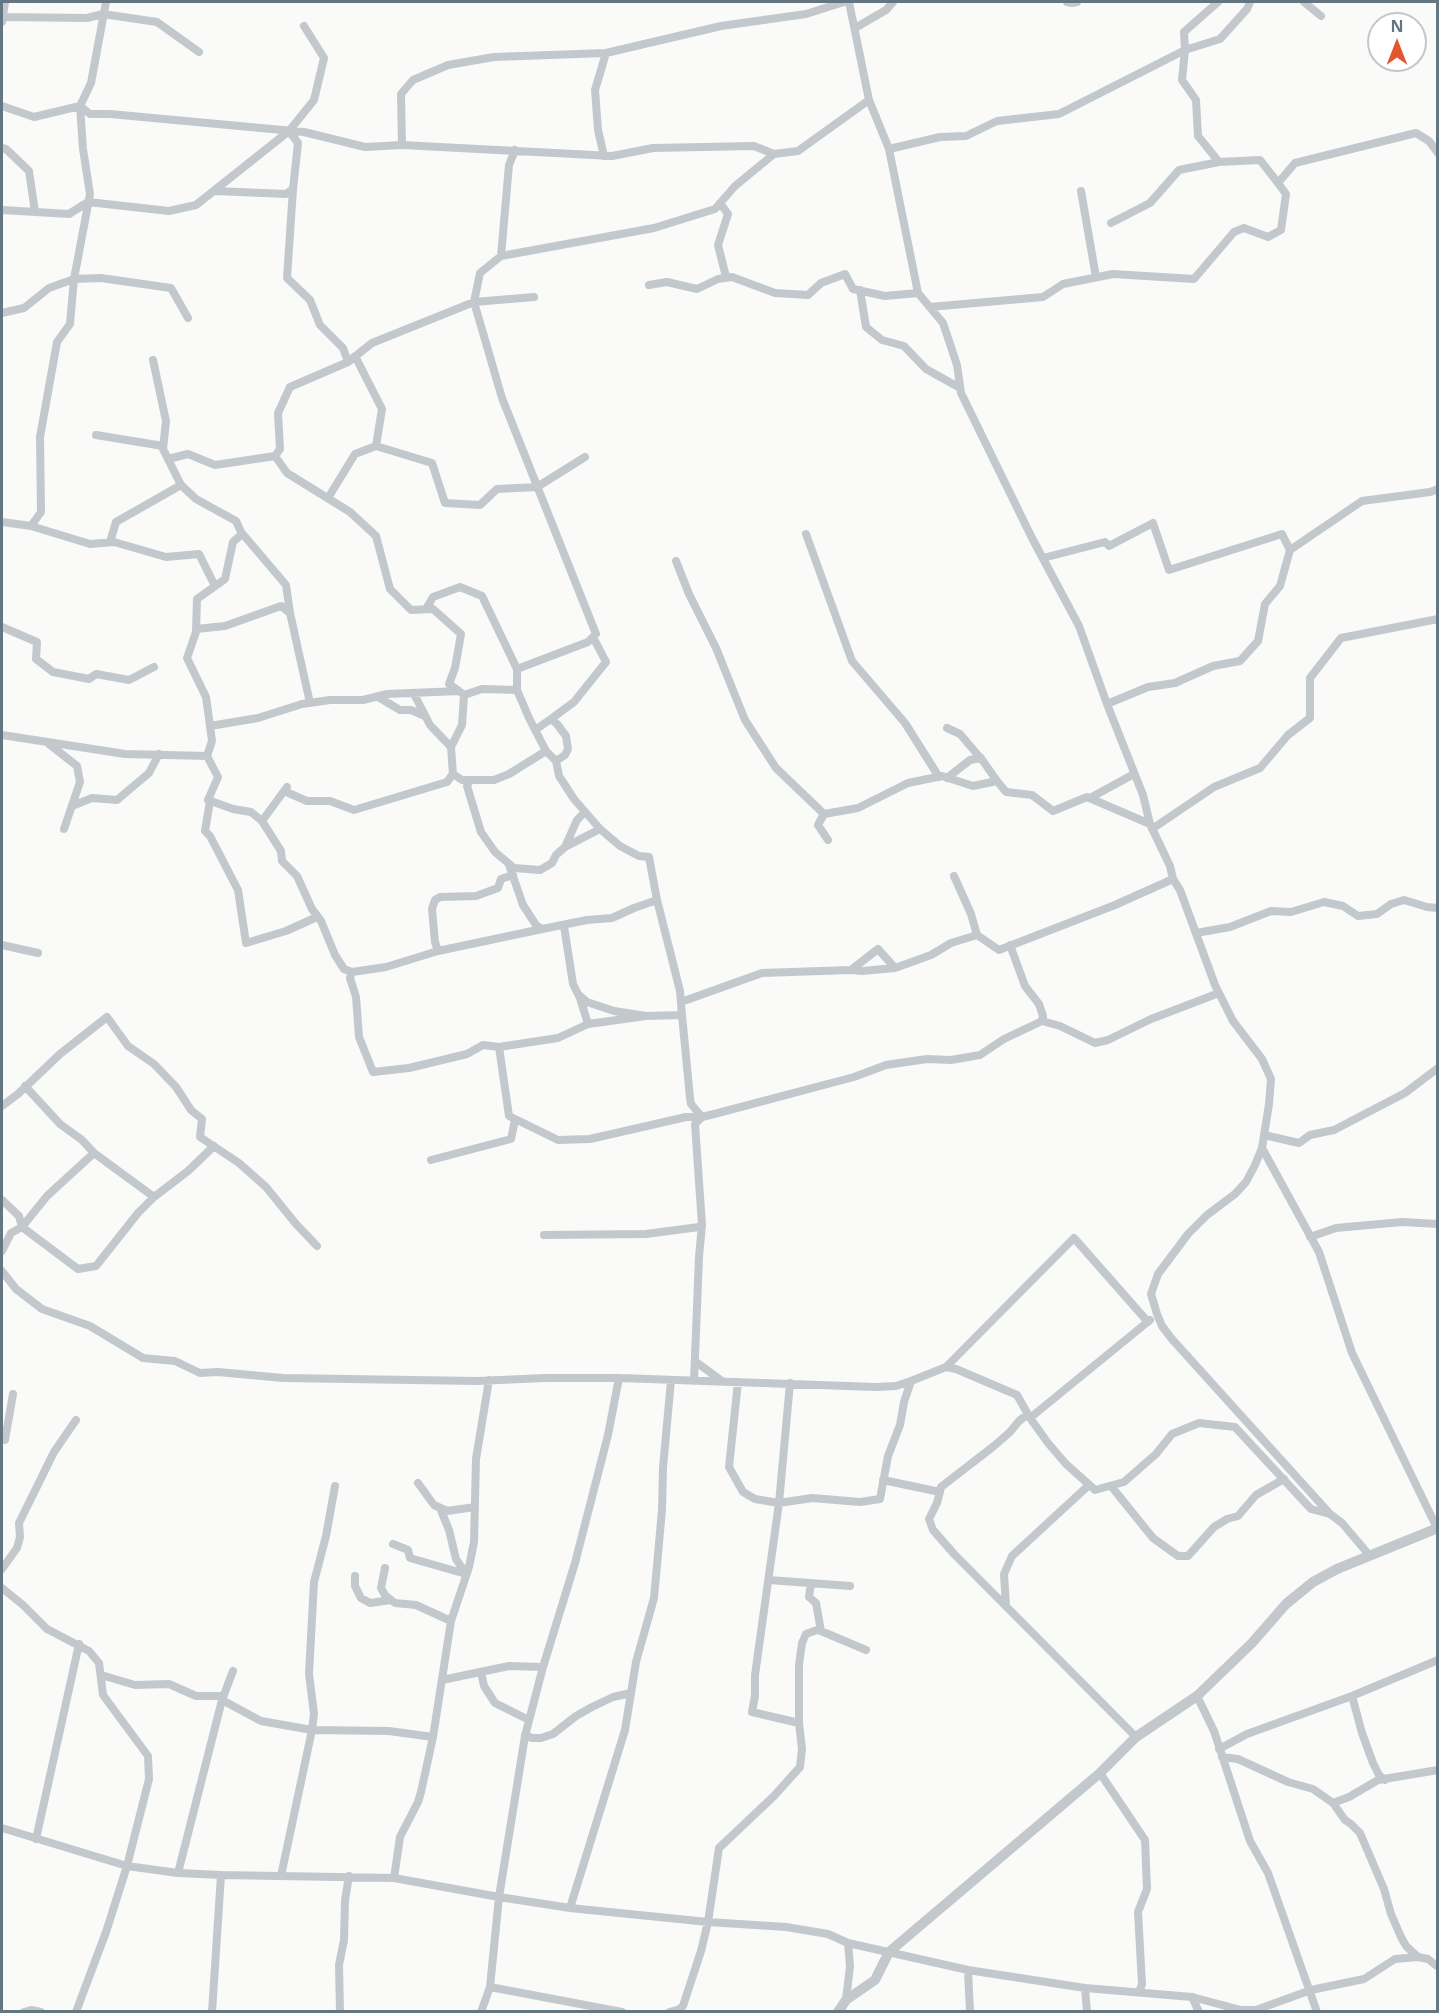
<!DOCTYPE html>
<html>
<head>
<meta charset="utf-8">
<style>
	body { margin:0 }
	#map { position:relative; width:1439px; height:2013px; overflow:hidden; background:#fafaf8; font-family:"Open Sans",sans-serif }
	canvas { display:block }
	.frame { position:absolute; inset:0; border:3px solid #657683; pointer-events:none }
	.north { position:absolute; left:1367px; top:12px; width:60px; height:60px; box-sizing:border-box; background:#fff; border:2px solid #c1c8cd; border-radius:50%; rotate:0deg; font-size:16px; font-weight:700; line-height:24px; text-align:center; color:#657683 }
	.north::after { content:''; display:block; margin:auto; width:21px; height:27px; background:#e4572e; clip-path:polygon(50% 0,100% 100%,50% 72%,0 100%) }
</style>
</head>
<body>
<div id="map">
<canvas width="1439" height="2013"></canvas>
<div class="frame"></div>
<div class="north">N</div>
</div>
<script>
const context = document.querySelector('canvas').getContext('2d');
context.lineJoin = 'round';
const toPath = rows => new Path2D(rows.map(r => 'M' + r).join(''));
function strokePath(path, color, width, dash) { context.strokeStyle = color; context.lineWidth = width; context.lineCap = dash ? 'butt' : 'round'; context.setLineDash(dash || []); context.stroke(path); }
const minor = toPath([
	[849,2,869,100,889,149,918,293,943,323,957,365,961,393,1032,538,1079,626,1107,704,1143,795,1150,824,1170,866,1173,879,1180,890,1215,985,1233,1021,1262,1059,1271,1079,1269,1104,1262,1148,1255,1165,1246,1182,1235,1194,1207,1215,1188,1234,1158,1274,1151,1294,1157,1314,1162,1326,1171,1338,1330,1514],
	[1067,2,1072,3,1077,2],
	[1218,2,1184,32,1185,50,1182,80,1196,100,1198,136,1219,162],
	[1304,2,1321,16],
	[2,17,87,18,103,14,157,22,199,52],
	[2,22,5,2],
	[855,28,886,10,893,2],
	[2,106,34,117,80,106,90,114,110,114,304,132,365,147,402,145,612,156,653,148,754,146,774,154,798,151,869,100],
	[289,131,298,143,293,189,287,278,310,300,320,325,343,348,348,362],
	[402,145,401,94,413,80,448,65,494,57,606,53],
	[2,148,6,149,29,171,35,212],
	[889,149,940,137,966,136,997,121,1059,114,1185,50,1220,39,1247,9,1250,2],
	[604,156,598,130,595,90,606,53,721,26,806,14,844,2],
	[215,191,286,194,293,189],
	[1081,191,1096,277],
	[720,203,728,214,718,245,726,277],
	[2,210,69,214,88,202,169,211,196,205,289,131,314,100,324,58,304,26],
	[1111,223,1150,203,1179,170,1219,162,1260,160,1278,183,1295,163,1416,133,1429,141,1438,153],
	[501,256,509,165,515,150],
	[649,285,667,282,697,289,718,279,732,277,775,293,808,295,821,283,845,274,853,289,885,296,918,293],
	[860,290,866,327,882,340,904,346,926,369,960,388],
	[930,307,1043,297,1063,284,1113,274,1194,279,1234,232,1244,228,1268,237,1281,230,1286,194,1278,183],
	[2,313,24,308,49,288,74,279,101,278,171,288,188,318],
	[153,360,166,421,163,449,181,485,196,499,236,521,241,532,286,585,290,613,310,703],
	[96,435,163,446],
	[376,446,432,463,445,503,480,505,497,489,537,487,585,457],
	[275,456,280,449,278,413,290,387,348,362,372,343,474,302,534,297],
	[168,459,188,454,215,465,275,456,287,473,350,512,376,536,390,589,411,610,433,609,461,634,455,668,449,684,459,691],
	[328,498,355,454,376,446,382,409,355,356],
	[2,522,31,526,90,544,114,542,166,557,199,554,215,586],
	[31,526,41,512,40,437,57,342,70,324,74,279,90,194,83,149,80,106,91,83,106,2],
	[806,534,852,661,905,723,939,777],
	[110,542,116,522,181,485],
	[1043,558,1105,542,1109,546,1153,523,1169,570,1282,534,1290,550],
	[676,561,689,594,716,648,745,720,776,768,824,814,858,808,908,783,942,776,973,786,997,781,1006,792,1032,795,1053,811,1087,797,1150,824],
	[426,609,433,597,460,587,482,596,517,669,517,690],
	[2,627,37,642,36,659,53,672,89,679,96,674,129,680,154,667],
	[196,629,225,626,281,606,290,613],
	[517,669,588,642,596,634,502,398,474,302,480,273,501,256,654,228,715,209,735,186,774,154],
	[378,697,400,710,411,710,425,716],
	[1107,704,1148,687,1175,683,1213,666,1240,661,1258,641,1265,604,1280,586,1290,550,1362,501,1430,492,1438,489],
	[551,719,574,702,606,662,593,637],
	[210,726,206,697,187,658,196,632,197,599,225,579,233,542,242,534],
	[947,728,960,734,983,761,997,781],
	[535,730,551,719,557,724,566,736,568,749,565,755,556,761,546,751],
	[2,735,125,754,207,756,212,741,210,726,258,718,302,704,330,700,363,700,387,694,459,691,464,695,462,725,451,747,430,725,414,694],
	[49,744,77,766,80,782,64,829],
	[451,747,453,774,462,780,494,780,509,774,546,751,529,718,517,690,482,689,464,695],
	[207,756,218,777,208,800,233,809,251,812,262,821],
	[947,778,970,760,981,758],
	[470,780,467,786,481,832,495,852,514,868,540,870,552,863,556,855,565,847,600,829],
	[287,787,262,821,281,851,282,861,297,876,312,909,321,921,335,955,344,969,352,972,386,967,438,951,542,929],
	[284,791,307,801,330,801,354,810,447,782,453,774],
	[1090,798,1134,774],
	[210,801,205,831,210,836,238,890,246,943,286,931,317,917],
	[72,806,92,798,117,800,149,773,159,754],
	[824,814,818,825,828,840],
	[1152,829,1214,787,1260,768,1288,735,1310,718,1310,678,1341,638,1438,619],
	[565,847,577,820,585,812],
	[509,865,523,905,536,925,542,929,587,920,612,918,634,908,657,900,649,857,639,856,620,846,600,829,574,799,559,776,556,761],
	[954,876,971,914,977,935],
	[1196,933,1230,927,1271,911,1291,912,1324,902,1343,906,1358,916,1377,914,1391,904,1404,900,1427,907,1438,908],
	[2,945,38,953],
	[438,951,435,942,432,909,435,900,440,897,476,896,498,888,501,879,513,875],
	[895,968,931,955,951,943,977,935,999,950,1115,905,1173,879],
	[352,972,350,978,356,997,359,1037,373,1072,409,1068,467,1054,483,1045,499,1047,558,1038,588,1024,580,998,573,984,564,926],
	[579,995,587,1002,614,1011,646,1016,588,1024],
	[681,1002,762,973,851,970,878,949,895,968,862,971,851,970],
	[682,1015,690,1098,691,1104,702,1117,695,1124,702,1225,699,1257,694,1381],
	[646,1016,682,1015,680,991,657,900],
	[1042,1021,1060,1026,1095,1043,1108,1040,1151,1019,1219,993],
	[499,1047,509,1116,558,1140,590,1139,686,1117,702,1117,718,1113,854,1077,886,1065,927,1059,951,1060,980,1055,1004,1039,1042,1021,1043,1016,1039,1004,1025,986,1010,945],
	[25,1086,60,1124,82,1140,94,1153,47,1196,22,1227,78,1269,96,1266,138,1213,154,1197,94,1153],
	[2,1106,18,1094,60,1054,107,1017,128,1046,154,1064,176,1087,191,1110,202,1119,200,1137,239,1163,266,1187,296,1224,317,1246],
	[1264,1135,1299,1143,1310,1135,1334,1130,1405,1093,1438,1068],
	[1262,1148,1319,1252,1352,1353,1437,1528],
	[431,1160,511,1139,515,1120],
	[154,1197,188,1171,214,1146],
	[2,1200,19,1216,22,1227,11,1233,2,1251],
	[544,1235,646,1234,699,1227,702,1225],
	[1310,1237,1336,1228,1402,1222,1438,1224],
	[2,1271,16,1289,42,1309,90,1326,143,1358,175,1361,200,1373,218,1372,283,1378,477,1381,545,1378,619,1378,876,1387,896,1386,911,1381,946,1367,956,1369,1017,1395,1030,1418,1048,1443,1066,1464,1095,1490,1124,1482,1156,1454,1172,1434,1199,1423,1235,1427,1311,1509,1330,1514,1342,1523,1370,1556],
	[696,1362,722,1381],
	[946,1367,1074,1238,1148,1322],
	[738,1382,729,1467,743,1492,755,1499,779,1503,812,1498,860,1502,880,1499,888,1456,900,1425,904,1402,911,1381],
	[1028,1414,1019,1421,1010,1432,994,1446,941,1487,937,1503,929,1519,933,1530,955,1555,1136,1737],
	[1030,1418,1150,1320],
	[2,1439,5,1440,13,1394],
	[883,1480,940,1492],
	[418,1483,434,1505,447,1511,475,1507],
	[1111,1486,1153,1538,1178,1556,1188,1556,1214,1527,1227,1519,1238,1516,1256,1495,1284,1479],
	[440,1508,449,1530,456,1559,466,1574],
	[393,1544,408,1550,410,1558,466,1574],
	[385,1568,381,1588,385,1595,395,1603,416,1605,451,1621],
	[2,1569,17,1548,20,1537,19,1523,54,1452,76,1420],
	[355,1576,355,1586,361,1598,370,1603,391,1600],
	[769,1580,850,1586],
	[2,1588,23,1605,47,1629,89,1651,99,1663,103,1695,148,1756,149,1779,127,1866,106,1932,76,2012],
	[1006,1606,1004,1574,1012,1556,1089,1485],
	[821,1631,866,1650],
	[481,1672,484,1686,495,1703,529,1720],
	[101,1675,135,1685,169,1684,196,1696,223,1696],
	[442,1680,509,1666,543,1667],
	[1197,1696,1214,1731,1250,1841,1268,1873,1317,2012],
	[1352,1696,1362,1733,1373,1763,1379,1775,1385,1780],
	[222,1700,261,1721,312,1730,314,1714,309,1674,314,1582,326,1536,335,1486],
	[799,1723,799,1665,802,1643,806,1634,817,1630,821,1631,816,1603,809,1597,811,1583],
	[525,1735,532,1738,541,1738,553,1734,576,1716,592,1707,613,1697,631,1693],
	[1219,1749,1247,1734,1352,1696,1438,1660],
	[1222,1757,1238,1759,1288,1782,1313,1789,1333,1803,1345,1820,1351,1824,1360,1833,1384,1889,1391,1914,1401,1937,1406,1946,1418,1957],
	[1100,1773,1145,1840,1147,1889,1138,1912,1142,1984,1140,1990,1136,1992],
	[1333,1803,1349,1797,1378,1780,1438,1770],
	[2,1828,127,1866,178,1873,221,1875,394,1878,499,1897,570,1908,708,1922,786,1927,828,1934,848,1943,968,1970,1085,1988,1192,1997,1241,2010,1256,2010,1311,1990,1364,1979,1395,1959,1418,1957,1428,1959,1438,1967],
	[36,1839,79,1644],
	[178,1873,222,1700,233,1671],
	[281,1876,312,1730,389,1731,433,1737],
	[394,1878,400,1837,418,1802,421,1792,433,1737,451,1621,469,1567,474,1542,476,1459,489,1380],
	[570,1908,625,1730,636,1662,654,1598,662,1510,663,1468,671,1380],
	[968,1970,970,2012],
	[490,1987,622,2012],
	[1085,1988,1087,2012],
	[1192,1997,1199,2012],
	[846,2000,850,1966,848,1943],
	[24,2012,31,2010,41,2012],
	[212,2012,221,1875],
	[340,2012,339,1965,344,1940,345,1900,349,1876],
	[481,2012,490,1987,499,1897,525,1736,543,1667,575,1563,608,1435,619,1378],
	[670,2012,678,2010,683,2006,701,1951,708,1922,719,1848,774,1796,800,1767,802,1749,799,1723,752,1712,755,1696,755,1675,779,1503,790,1383]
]);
const tertiary = toPath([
	[838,2012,846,2000,875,1980,889,1952,1100,1773,1136,1737,1197,1696,1252,1643,1286,1604,1313,1582,1337,1569,1438,1528]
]);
strokePath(minor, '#c3c8cc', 8);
strokePath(tertiary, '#c3c8cc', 10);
</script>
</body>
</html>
